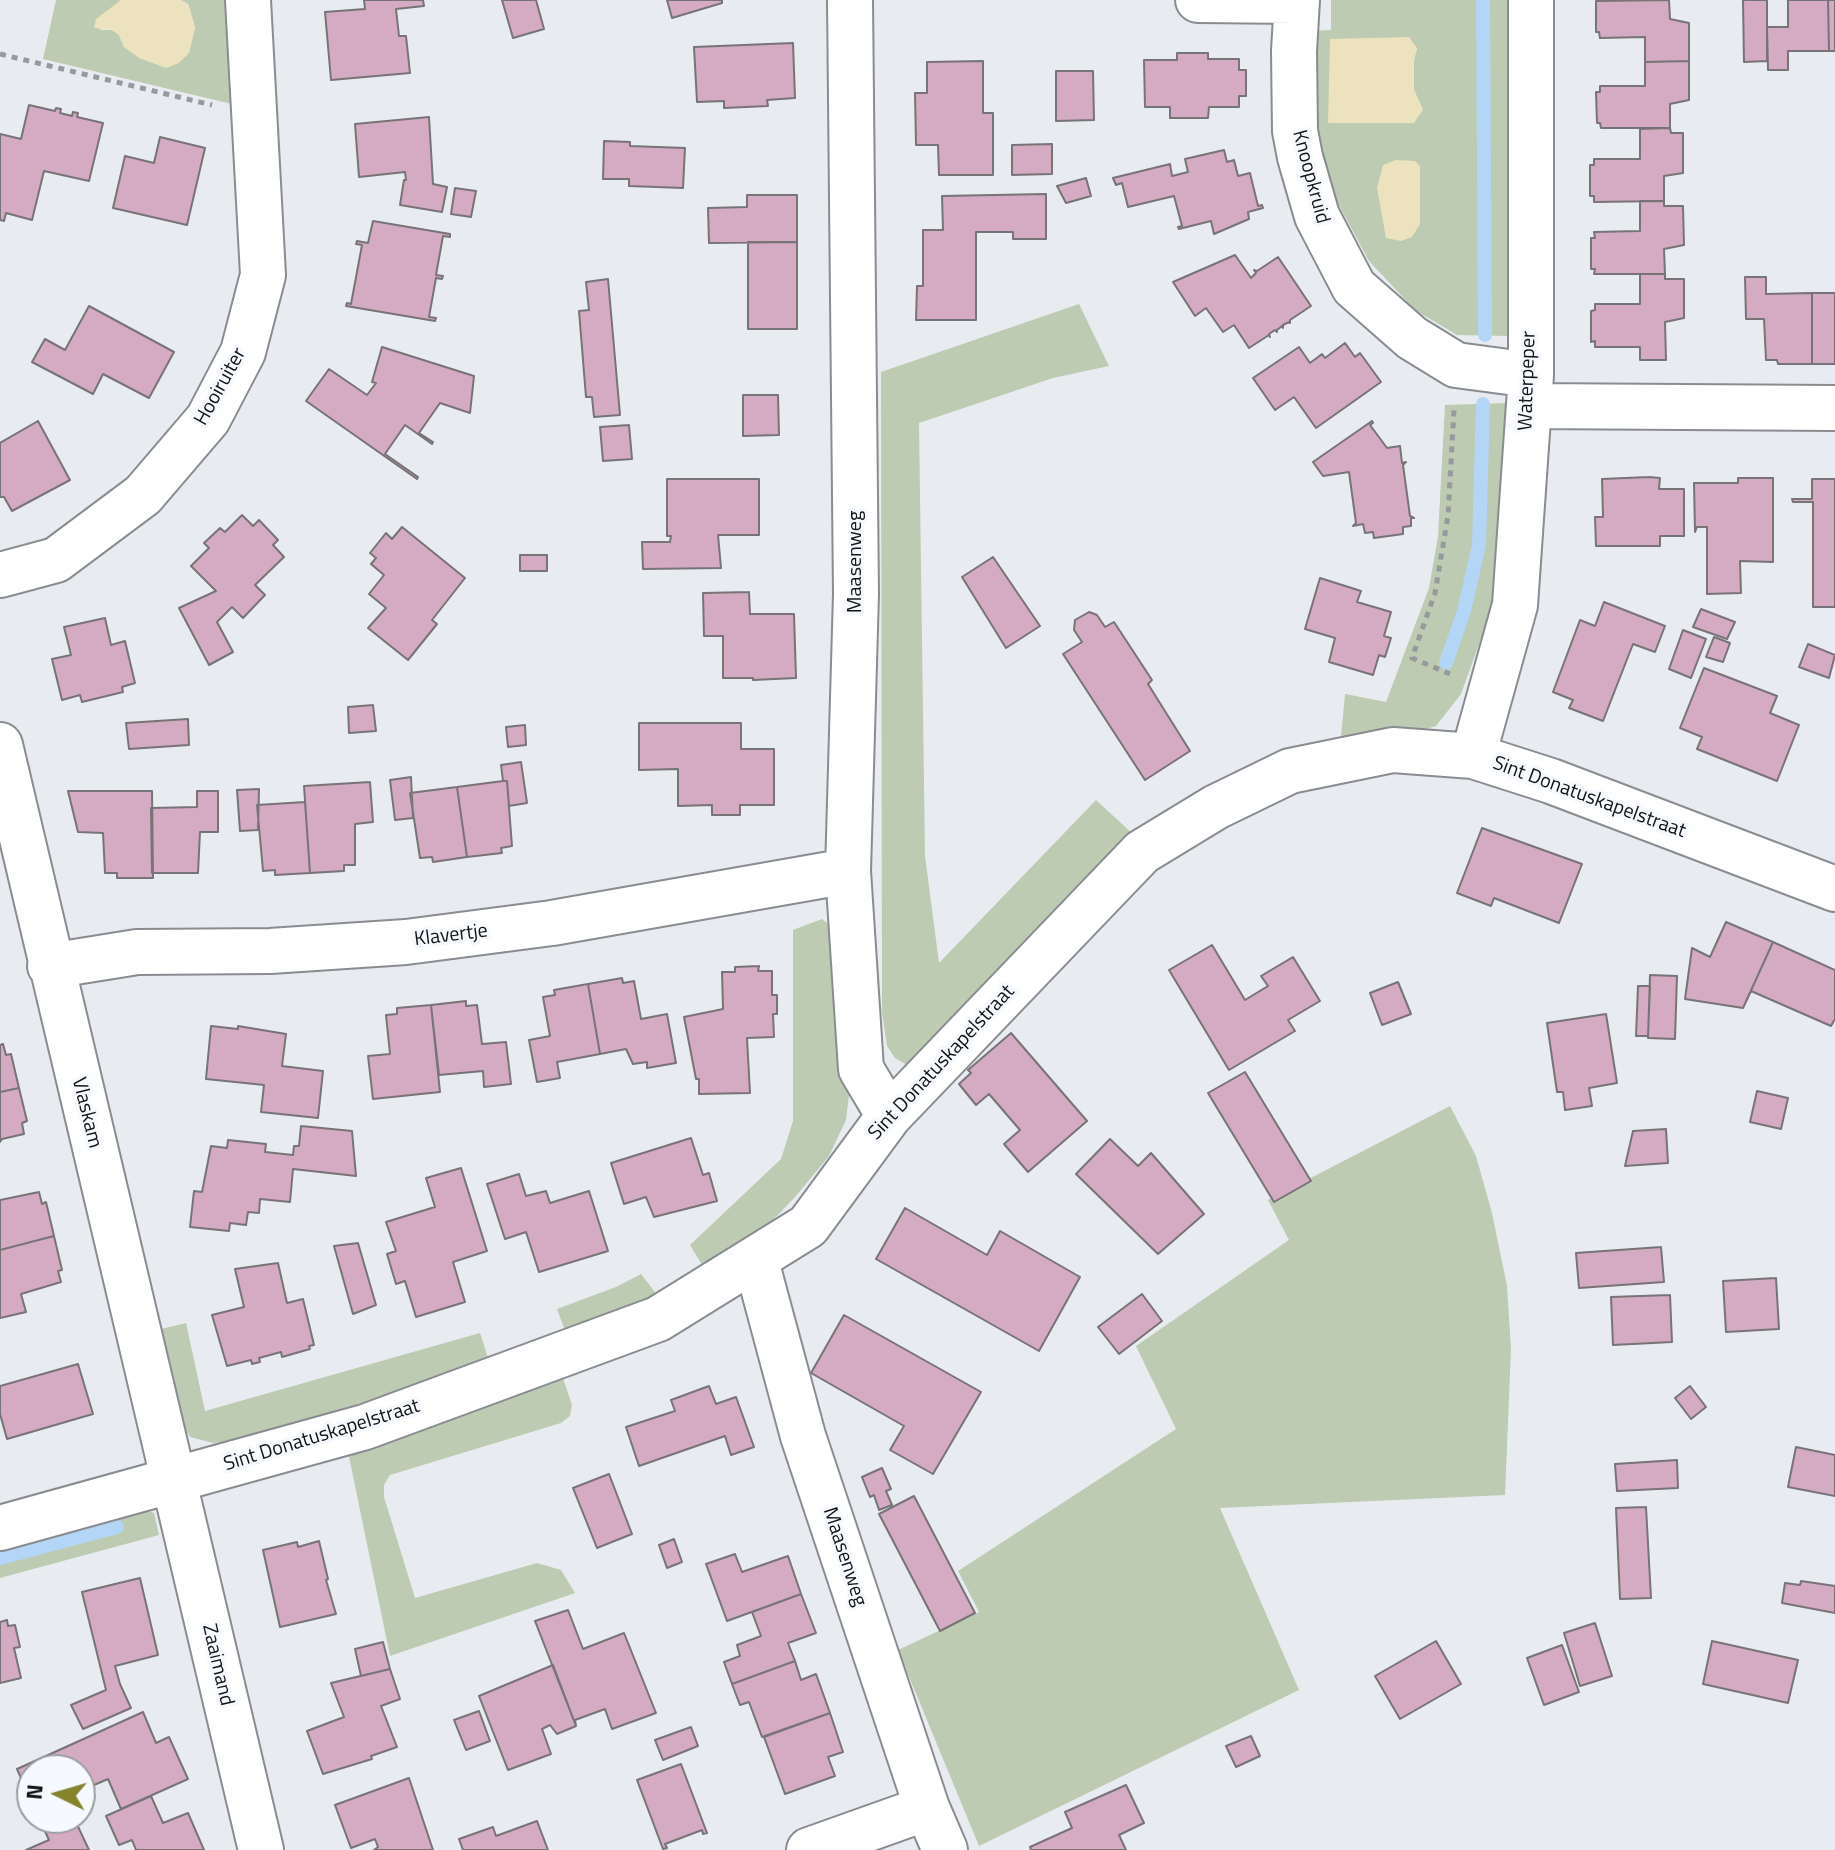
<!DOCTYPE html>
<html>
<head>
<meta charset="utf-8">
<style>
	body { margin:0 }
	#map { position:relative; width:1835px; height:1850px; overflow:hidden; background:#e8ecf1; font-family:"Titillium Web",sans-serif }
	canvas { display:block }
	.north { position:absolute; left:16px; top:1754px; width:80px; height:80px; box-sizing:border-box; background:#f6fafe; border:2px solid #9b9ea1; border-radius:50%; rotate:275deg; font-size:22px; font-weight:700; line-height:32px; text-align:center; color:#121415 }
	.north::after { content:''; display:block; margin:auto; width:28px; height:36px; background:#85842d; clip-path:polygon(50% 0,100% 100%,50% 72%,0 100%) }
</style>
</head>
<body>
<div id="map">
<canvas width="1835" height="1850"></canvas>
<div class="north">N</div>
</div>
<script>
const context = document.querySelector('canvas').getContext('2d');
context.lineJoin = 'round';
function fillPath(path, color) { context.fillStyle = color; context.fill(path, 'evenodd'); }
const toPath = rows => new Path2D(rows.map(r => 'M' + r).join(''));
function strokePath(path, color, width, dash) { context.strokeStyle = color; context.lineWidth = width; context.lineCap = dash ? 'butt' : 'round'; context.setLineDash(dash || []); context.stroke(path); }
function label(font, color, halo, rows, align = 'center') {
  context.font = font + ' "Titillium Web",sans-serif'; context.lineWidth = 7; context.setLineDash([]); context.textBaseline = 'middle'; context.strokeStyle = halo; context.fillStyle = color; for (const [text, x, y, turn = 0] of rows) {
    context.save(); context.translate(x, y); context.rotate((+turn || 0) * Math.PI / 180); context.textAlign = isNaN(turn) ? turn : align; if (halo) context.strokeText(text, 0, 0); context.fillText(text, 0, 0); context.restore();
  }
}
const green = toPath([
	[56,0,121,0,113,7,100,30,112,30,119,35,124,47,189,53,195,27,188,4,180,0,229,0,236,105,43,59],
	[1331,0,1507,0,1509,336,1457,335,1415,310,1369,261,1334,196,1312,125,1309,31,1331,30],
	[1330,39,1417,48,1414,60,1414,90,1423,110],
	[1079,304,1109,366,1053,378,919,423,925,856,939,963,1096,800,1134,835,912,1068,895,1058,887,1046,882,1013,881,372],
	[1507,403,1497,595,1461,694,1436,726,1413,733,1341,736,1345,694,1386,702,1429,588,1438,537,1445,405],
	[822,919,839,932,841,1060,849,1095,846,1120,829,1156,796,1196,753,1241,707,1273,690,1245,781,1159,793,1121,793,930],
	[1450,1106,1476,1156,1492,1213,1507,1286,1511,1349,1505,1495,1220,1508,1299,1690,979,1846,898,1650,979,1612,958,1571,1176,1429,1136,1346,1289,1240,1268,1200],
	[641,1274,658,1296,567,1336,557,1309,616,1287],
	[186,1323,205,1411,480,1333,490,1364,235,1441,213,1443,190,1437,178,1419,157,1330],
	[563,1378,572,1405,570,1416,561,1423,390,1475,384,1485,384,1497,415,1598,537,1563,561,1570,575,1593,390,1656,347,1447],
	[133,1505,154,1513,159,1535,0,1578,0,1542]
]);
const sand = toPath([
	[121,0,180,0,188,4,195,27,189,53,179,63,166,68,139,58,124,47,119,35,112,30,94,28,96,19],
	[1409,37,1417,48,1414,60,1414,90,1423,110,1414,123,1328,123,1330,39],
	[1396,160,1415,161,1420,166,1420,224,1412,237,1401,241,1386,238,1377,188,1383,165]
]);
const stream = toPath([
	[1483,0,1485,335],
	[1446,663,1464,611,1479,545,1483,404],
	[0,1558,117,1527]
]);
const building = toPath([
	[364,0,423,0,424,6,396,9,399,36,406,36,410,73,331,80,325,12,365,9,364,0],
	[502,0,536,0,544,29,513,38,502,0],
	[667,0,722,0,722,3,672,18,667,0],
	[1669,0,1670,19,1689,23,1689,61,1645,62,1645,37,1600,38,1599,32,1596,32,1596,1,1669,0],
	[1743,0,1767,0,1767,61,1744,62,1743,0],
	[1788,0,1828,0,1829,51,1788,51,1788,70,1768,70,1767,27,1788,27,1788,0],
	[1828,0,1835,0,1835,51,1829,51,1828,0],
	[793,43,795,98,767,100,768,106,724,108,724,101,697,102,694,47,793,43],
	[1177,53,1208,53,1208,59,1239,59,1239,70,1246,70,1246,96,1239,96,1239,107,1209,107,1208,118,1170,118,1170,107,1145,107,1144,60,1177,60,1177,53],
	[983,61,983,113,993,113,993,175,939,175,938,145,916,145,915,93,927,93,927,62,983,61],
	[1689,61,1689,100,1670,104,1670,128,1601,128,1600,123,1597,123,1596,92,1600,92,1600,86,1645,86,1645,62,1689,61],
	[1056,71,1093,71,1094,120,1056,121,1056,71],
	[29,105,55,111,56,108,61,109,60,113,72,116,73,112,78,113,77,117,103,123,89,181,44,171,32,220,6,213,4,221,0,220,0,134,21,139,29,105],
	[429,117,433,184,447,187,442,212,400,205,404,180,406,180,405,172,359,177,355,124,429,117],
	[1670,128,1671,133,1683,133,1683,173,1664,176,1664,201,1594,202,1594,196,1590,196,1590,165,1594,165,1594,159,1640,159,1640,129,1670,128],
	[160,137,205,148,187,225,113,208,125,156,154,163,160,137],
	[604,141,630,142,630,146,685,148,683,188,629,186,629,179,603,179,604,141],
	[1052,144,1052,174,1012,175,1012,145,1052,144],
	[1224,150,1227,162,1234,160,1238,176,1250,173,1258,206,1262,205,1263,208,1248,212,1249,219,1214,234,1211,221,1179,229,1178,227,1182,226,1174,196,1128,207,1122,183,1116,185,1113,178,1170,164,1172,176,1188,172,1185,159,1224,150],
	[1086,178,1091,196,1066,203,1057,186,1086,178],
	[455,188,476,191,471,217,451,214,455,188],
	[1046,194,1046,239,1013,239,1013,232,976,232,976,320,916,320,917,286,923,286,923,230,943,230,942,196,1046,194],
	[747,195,797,195,797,242,709,243,708,208,747,207,747,195],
	[1640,201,1664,201,1664,206,1683,206,1684,245,1664,249,1665,274,1594,274,1595,269,1591,269,1591,238,1595,238,1594,232,1640,231,1640,201],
	[373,221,450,234,450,237,443,236,436,275,443,276,442,279,436,278,429,317,436,318,435,321,346,306,347,303,351,304,362,245,356,244,357,241,368,243,373,221],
	[748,242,797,242,797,329,748,329,748,242],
	[1235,255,1251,278,1256,273,1254,270,1257,271,1278,257,1311,306,1290,320,1290,323,1289,322,1283,325,1283,328,1282,326,1277,330,1277,332,1275,330,1269,334,1270,337,1269,335,1249,348,1234,325,1223,332,1206,308,1195,316,1173,282,1235,255],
	[1640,274,1665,274,1665,279,1684,279,1684,318,1665,322,1666,360,1640,360,1640,347,1595,347,1595,341,1591,342,1591,311,1595,310,1595,304,1640,304,1640,274],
	[1745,277,1766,277,1766,294,1812,293,1812,364,1778,364,1777,360,1766,360,1764,319,1746,319,1745,277],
	[608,279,620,415,594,417,592,397,586,397,579,311,589,310,586,282,608,279],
	[1812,293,1835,293,1835,364,1812,364,1812,293],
	[89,306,174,352,149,398,103,374,93,394,32,362,45,339,65,350,89,306],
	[1345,343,1355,357,1360,353,1381,382,1316,428,1294,397,1275,410,1253,378,1299,347,1310,363,1322,354,1325,358,1345,343],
	[382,347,474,376,470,413,440,403,419,433,433,442,432,444,405,425,385,454,418,477,417,479,306,401,329,369,367,395,376,383,372,382,382,347],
	[743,395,778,395,779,435,743,436,743,395],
	[38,421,70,480,12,511,4,497,0,497,0,443,38,421],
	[1372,421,1373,423,1370,425,1387,448,1400,446,1402,463,1406,462,1403,465,1410,516,1414,518,1411,518,1411,526,1403,527,1403,534,1374,538,1373,532,1365,533,1363,524,1353,526,1356,523,1349,472,1323,476,1313,462,1372,421],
	[629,425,632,459,603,461,600,427,629,425],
	[1649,477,1660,478,1659,489,1684,489,1684,536,1660,536,1660,546,1596,546,1595,517,1603,517,1602,479,1649,477],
	[1738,478,1773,478,1773,562,1740,561,1741,593,1707,594,1707,527,1697,527,1695,532,1694,483,1738,483,1738,478],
	[667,479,759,479,759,535,718,535,721,568,643,569,642,542,670,542,671,536,667,536,667,479],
	[1812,479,1835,479,1835,607,1813,607,1813,502,1793,502,1792,499,1812,499,1812,479],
	[242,515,253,526,259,520,278,540,273,545,284,557,255,585,265,595,243,618,232,607,217,622,233,652,209,665,179,608,216,591,191,566,209,548,204,543,220,528,225,532,242,515],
	[402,527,465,578,432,620,437,624,408,660,368,628,386,608,369,594,384,575,371,564,376,558,370,553,386,533,392,539,402,527],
	[520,555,547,555,547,571,520,571,520,555],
	[993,557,1040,626,1006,648,962,577,993,557],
	[1320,578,1361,591,1357,602,1391,612,1384,636,1391,638,1385,657,1379,655,1373,675,1329,662,1335,638,1305,629,1320,578],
	[749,592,750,614,794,614,796,678,753,680,753,678,723,678,723,636,704,636,703,593,749,592],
	[1604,602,1665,626,1655,652,1633,644,1603,721,1569,708,1573,700,1553,692,1580,620,1595,626,1604,602],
	[1701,609,1735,622,1727,639,1693,627,1701,609],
	[1089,612,1097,615,1105,627,1114,622,1152,680,1148,684,1190,751,1145,780,1063,654,1082,642,1074,630,1075,620,1089,612],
	[105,618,111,645,125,641,135,683,122,687,123,692,82,702,80,695,62,700,52,659,71,655,64,627,105,618],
	[1683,630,1706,639,1691,678,1669,669,1683,630],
	[1714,637,1730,643,1723,662,1706,657,1714,637],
	[1808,644,1835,655,1829,678,1799,667,1808,644],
	[1704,668,1777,696,1770,713,1799,725,1777,781,1697,749,1702,737,1680,728,1704,668],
	[373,705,376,731,349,733,348,707,373,705],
	[188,719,189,745,129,749,126,723,188,719],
	[639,723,741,723,741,749,774,749,774,805,740,805,740,815,712,815,712,805,678,806,678,769,639,770,639,723],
	[525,725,526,745,508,747,506,727,525,725],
	[521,762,527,803,509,806,507,781,503,781,501,765,521,762],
	[411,777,413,818,395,820,390,780,411,777],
	[503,781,507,781,512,846,501,848,502,853,467,857,457,787,503,781],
	[370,782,373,822,355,824,355,865,344,865,344,871,310,873,304,786,370,782],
	[457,787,467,857,433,862,432,857,420,858,410,793,457,787],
	[259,789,258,830,240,831,237,790,259,789],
	[68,791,152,791,153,878,117,878,117,873,105,873,103,833,78,832,68,791],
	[197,791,218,791,218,832,200,832,198,873,152,873,151,808,197,807,197,791],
	[305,802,310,873,275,875,275,870,263,871,257,805,305,802],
	[1482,828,1582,864,1559,923,1494,898,1491,906,1457,893,1482,828],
	[1726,922,1773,942,1743,1008,1685,999,1692,948,1710,957,1726,922],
	[1773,942,1835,970,1835,1019,1831,1026,1751,991,1743,1008,1773,942],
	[1212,945,1245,1000,1268,986,1261,976,1293,957,1320,1001,1288,1020,1295,1031,1229,1070,1169,970,1212,945],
	[759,966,758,971,772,971,772,995,777,995,777,1014,773,1014,774,1037,747,1038,750,1093,699,1094,699,1079,696,1079,684,1017,723,1009,722,972,735,972,735,967,759,966],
	[1650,975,1677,976,1675,1039,1648,1038,1650,975],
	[622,978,623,983,634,981,641,1019,667,1014,676,1063,647,1068,647,1062,633,1064,626,1049,600,1054,588,984,622,978],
	[1398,982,1411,1014,1382,1025,1370,993,1398,982],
	[588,984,600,1054,557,1062,560,1078,537,1082,529,1040,550,1036,543,997,555,995,554,990,588,984],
	[1638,986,1650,986,1648,1036,1636,1036,1638,986],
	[466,1001,466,1006,477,1005,482,1044,506,1042,511,1084,484,1087,483,1071,439,1075,431,1005,466,1001],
	[431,1005,440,1092,373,1099,368,1056,390,1054,386,1015,397,1014,397,1008,431,1005],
	[1606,1014,1617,1083,1589,1088,1592,1106,1565,1110,1563,1092,1557,1092,1547,1023,1606,1014],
	[211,1026,238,1029,238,1026,286,1034,282,1066,323,1071,318,1118,261,1112,264,1085,206,1079,211,1026],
	[1011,1033,1087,1121,1028,1172,1004,1144,1020,1130,989,1094,976,1105,959,1084,971,1073,968,1070,1011,1033],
	[3,1044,6,1055,11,1054,19,1088,0,1092,0,1045,3,1044],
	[1245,1072,1311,1181,1274,1202,1208,1093,1245,1072],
	[19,1088,27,1121,22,1123,24,1134,2,1139,0,1142,0,1092,19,1088],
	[1757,1091,1788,1098,1781,1129,1750,1122,1757,1091],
	[301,1126,352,1131,356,1176,293,1169,290,1202,260,1199,259,1213,248,1212,246,1225,230,1223,229,1231,190,1227,194,1191,202,1192,211,1146,227,1148,228,1140,266,1144,265,1152,293,1155,294,1146,299,1146,301,1126],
	[1666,1129,1668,1163,1625,1166,1633,1131,1666,1129],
	[691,1138,703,1175,709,1173,717,1201,654,1217,646,1197,624,1204,611,1163,691,1138],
	[1110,1139,1138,1166,1151,1153,1204,1214,1158,1254,1076,1174,1110,1139],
	[461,1168,487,1251,453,1262,465,1302,416,1317,405,1281,396,1284,387,1254,396,1251,386,1222,435,1207,426,1178,461,1168],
	[519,1174,526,1196,546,1191,550,1203,589,1191,608,1251,539,1272,526,1232,505,1239,487,1184,519,1174],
	[39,1192,42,1204,46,1202,54,1236,0,1250,0,1200,39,1192],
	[905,1208,987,1255,1000,1231,1080,1277,1039,1351,876,1259,905,1208],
	[54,1236,62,1270,58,1271,61,1282,21,1294,26,1312,0,1318,0,1250,54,1236],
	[358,1243,376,1305,353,1314,334,1246,358,1243],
	[1661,1247,1664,1282,1579,1288,1576,1253,1661,1247],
	[278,1263,287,1303,303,1299,314,1345,309,1346,310,1349,282,1357,281,1352,259,1358,260,1362,252,1364,251,1360,227,1366,212,1315,244,1307,235,1269,278,1263],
	[1776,1278,1779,1329,1726,1332,1723,1281,1776,1278],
	[1142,1294,1162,1321,1119,1354,1098,1327,1142,1294],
	[1670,1295,1672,1342,1613,1345,1611,1297,1670,1295],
	[844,1315,981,1392,933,1474,890,1450,904,1426,811,1373,844,1315],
	[78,1364,93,1414,7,1439,0,1414,0,1386,78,1364],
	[709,1386,716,1404,736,1397,754,1447,731,1455,725,1436,639,1466,626,1427,675,1411,671,1400,709,1386],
	[1690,1386,1706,1407,1691,1419,1675,1398,1690,1386],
	[1796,1447,1835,1455,1835,1496,1788,1487,1796,1447],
	[1677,1460,1678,1488,1617,1491,1615,1464,1677,1460],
	[882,1468,891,1489,886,1491,892,1505,879,1510,874,1495,870,1497,862,1477,882,1468],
	[609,1474,632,1534,597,1548,573,1488,609,1474],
	[914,1496,975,1613,940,1631,879,1514,914,1496],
	[1646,1507,1651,1598,1620,1599,1616,1508,1646,1507],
	[674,1539,682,1562,667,1568,659,1545,674,1539],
	[319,1541,328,1579,326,1580,336,1614,280,1627,263,1550,297,1542,298,1547,319,1541],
	[735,1554,742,1572,788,1556,801,1594,727,1621,706,1564,735,1554],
	[140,1578,158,1655,115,1666,120,1684,131,1708,83,1729,71,1705,106,1690,82,1592,140,1578],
	[1801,1581,1835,1586,1835,1613,1782,1603,1785,1583,1800,1585,1801,1581],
	[801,1594,816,1633,788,1643,795,1661,732,1684,724,1662,740,1656,737,1645,761,1636,752,1612,801,1594],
	[568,1610,583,1649,624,1633,656,1713,612,1729,605,1709,575,1720,576,1726,535,1621,568,1610],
	[7,1620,8,1626,15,1625,20,1647,14,1648,21,1678,0,1683,0,1622,7,1620],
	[1595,1623,1612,1676,1580,1686,1564,1633,1595,1623],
	[1436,1641,1461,1684,1400,1719,1375,1676,1436,1641],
	[1712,1641,1798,1660,1788,1703,1703,1684,1712,1641],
	[383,1642,390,1669,361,1676,355,1649,383,1642],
	[1562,1645,1579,1692,1544,1705,1527,1658,1562,1645],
	[795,1661,801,1680,816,1674,830,1713,762,1737,749,1702,740,1705,732,1684,795,1661],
	[553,1665,576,1726,557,1734,550,1725,542,1729,551,1754,508,1770,479,1696,553,1665],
	[390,1669,400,1699,381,1706,397,1747,371,1756,372,1759,323,1774,307,1731,344,1717,331,1683,390,1669],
	[479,1711,490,1741,466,1750,454,1720,479,1711],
	[143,1712,156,1743,169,1737,188,1779,121,1809,108,1779,80,1791,80,1770,53,1770,46,1756,143,1712],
	[830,1713,843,1752,828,1757,835,1776,785,1794,764,1737,830,1713],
	[691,1727,698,1746,663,1760,655,1740,691,1727],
	[1251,1736,1260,1756,1236,1767,1226,1746,1251,1736],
	[46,1756,53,1770,32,1770,32,1803,17,1769,46,1756],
	[681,1764,707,1833,703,1834,702,1830,665,1844,667,1848,663,1849,637,1780,681,1764],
	[409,1778,433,1850,374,1850,378,1847,375,1839,351,1848,335,1805,409,1778],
	[1126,1785,1144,1823,1119,1835,1126,1850,1031,1850,1030,1847,1072,1828,1065,1812,1126,1785],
	[151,1796,163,1823,188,1813,204,1850,136,1850,132,1840,119,1845,106,1816,151,1796],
	[39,1818,74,1818,89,1850,26,1850,49,1840,39,1818],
	[537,1821,548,1850,463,1850,459,1839,493,1827,496,1836,537,1821]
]);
const path = toPath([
	[0,54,212,105],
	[1450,674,1412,658,1435,593,1448,516,1454,410]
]);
const minor = toPath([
	[850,0,856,594,848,871,861,1069,889,1116],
	[1198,0,1297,1],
	[1297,0,1294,51,1295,131,1300,157,1317,216,1354,287,1412,338,1456,365,1531,375],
	[1529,406,1835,408],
	[0,575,56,560,143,495,208,419,243,352,263,275,248,0],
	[0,745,261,1850],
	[1473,756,1515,605,1531,375,1531,0],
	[50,966,137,952,270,951,406,942,552,923,848,871],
	[756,1261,803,1436,927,1808,945,1850],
	[0,1528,365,1427,658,1319,808,1226,889,1116,1142,852,1216,807,1290,771,1393,750,1473,756,1551,781,1835,889],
	[809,1850,927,1808]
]);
const streetNames = [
	["Knoopkruid",1310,177,75],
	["Waterpeper",1528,381,-88],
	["Hooiruiter",221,387,-61],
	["Maasenweg",856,562,-90],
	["Sint Donatuskapelstraat",1589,798,20],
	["Klavertje",451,936,-7],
	["Sint Donatuskapelstraat",942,1063,-47],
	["Vlaskam",86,1113,76],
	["Sint Donatuskapelstraat",322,1436,-17],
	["Maasenweg",844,1557,72],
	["Zaaimand",217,1665,77]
];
fillPath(green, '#bccbb1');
fillPath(sand, '#ece2bd');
strokePath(stream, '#b4d6f6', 14);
fillPath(building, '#d4abc2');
strokePath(building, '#787376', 2);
strokePath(minor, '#898c90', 48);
strokePath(path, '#979a9d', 5, [6, 6]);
strokePath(minor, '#fff', 44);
label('20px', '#121415', '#f6fafe', streetNames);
</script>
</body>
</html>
